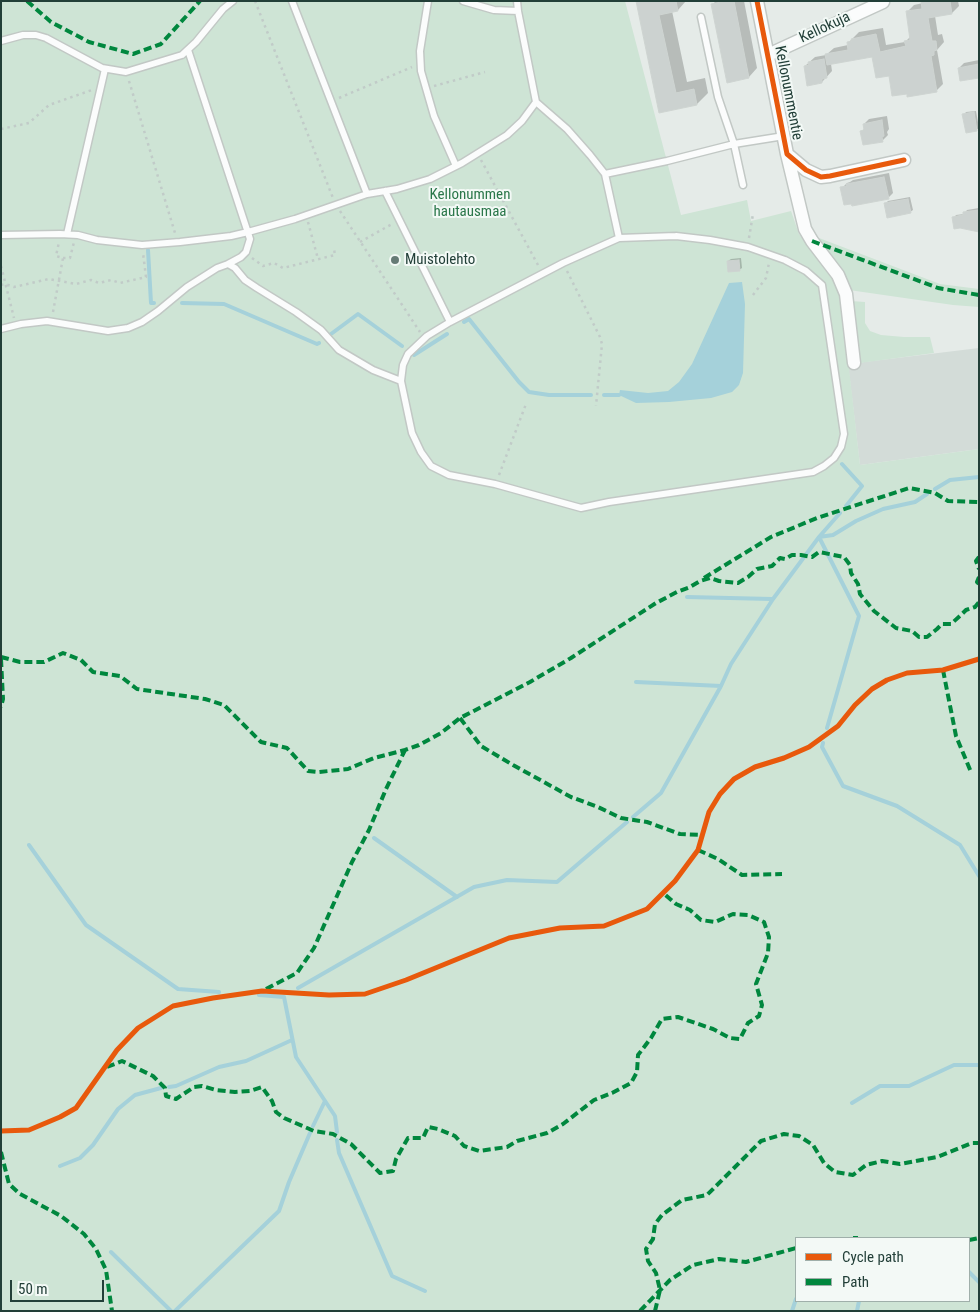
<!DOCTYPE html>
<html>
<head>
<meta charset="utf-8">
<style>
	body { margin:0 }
	#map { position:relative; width:980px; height:1312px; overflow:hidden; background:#e5ebe8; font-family:"Roboto Condensed",sans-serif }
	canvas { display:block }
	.frame { position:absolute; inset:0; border:2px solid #223f38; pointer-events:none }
	.legend { position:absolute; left:795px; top:1237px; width:175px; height:65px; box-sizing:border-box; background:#f3f9f6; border:1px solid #9fafaa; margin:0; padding:6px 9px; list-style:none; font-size:15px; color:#223f38 }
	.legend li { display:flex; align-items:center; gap:10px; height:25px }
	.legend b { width:25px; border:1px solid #9fafaa }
	.scale { position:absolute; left:10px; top:1280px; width:94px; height:22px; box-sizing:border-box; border:2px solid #223f38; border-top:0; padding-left:6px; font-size:15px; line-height:18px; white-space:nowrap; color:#223f38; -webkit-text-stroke:4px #f3f9f6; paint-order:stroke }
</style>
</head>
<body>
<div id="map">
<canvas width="980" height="1312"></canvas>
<div class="frame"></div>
<ul class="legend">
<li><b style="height:6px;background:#e8590c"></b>Cycle path</li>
<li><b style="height:6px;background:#00873e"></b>Path</li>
</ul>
<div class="scale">50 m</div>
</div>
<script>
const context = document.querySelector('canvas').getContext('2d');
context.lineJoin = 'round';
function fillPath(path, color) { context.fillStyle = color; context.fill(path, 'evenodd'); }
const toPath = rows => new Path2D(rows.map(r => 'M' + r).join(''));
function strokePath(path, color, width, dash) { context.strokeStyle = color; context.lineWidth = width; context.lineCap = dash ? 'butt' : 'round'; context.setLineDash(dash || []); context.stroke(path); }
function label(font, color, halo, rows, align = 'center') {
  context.font = font + ' "Roboto Condensed",sans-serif'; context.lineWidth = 4; context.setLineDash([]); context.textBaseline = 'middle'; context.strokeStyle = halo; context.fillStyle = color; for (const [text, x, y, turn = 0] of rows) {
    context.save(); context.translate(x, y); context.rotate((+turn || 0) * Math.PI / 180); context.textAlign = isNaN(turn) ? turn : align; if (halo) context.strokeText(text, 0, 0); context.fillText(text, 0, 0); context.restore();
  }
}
const built = toPath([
	[979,348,979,449,860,465,848,364]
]);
const green = toPath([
	[1,1,625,1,681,215,747,200,751,221,791,211,799,234,833,279,841,298,860,465,979,449,979,1311,1,1311],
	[796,1238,969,1238,969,1301,796,1301],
	[819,238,940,284,979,289,979,307,953,305,849,290,841,273],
	[851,301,865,302,865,323,870,331,881,335,904,337,930,337,934,353,860,363]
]);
const water = toPath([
	[742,282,745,304,743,373,739,385,732,392,711,398,669,402,636,403,619,395,620,390,648,393,668,391,679,382,692,364,729,283]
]);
const shadow = toPath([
	[637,1,686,1,678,10,672,11,687,82,705,78,708,93,697,104,660,112],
	[716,1,744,1,757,68,749,77,712,5],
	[923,1,958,1,959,6,952,13,935,16,938,35,942,34,944,42,937,50,943,84,936,91,890,74,873,56,831,64,832,71,822,82,805,66,815,57,826,55,834,48,848,45,848,43,859,32,883,28,886,45,905,42,911,36,907,12,914,5,923,3],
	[979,60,979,77,959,68,964,63],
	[976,111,979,128,976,130,964,115,966,112],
	[887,116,889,129,887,132,888,135,882,141,862,131,865,128,864,124,869,119],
	[889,173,893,193,888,198,842,188,847,183,850,182,853,180],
	[910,197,913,210,910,212,885,204,888,201],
	[979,208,979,230,954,218,956,215,964,214,967,210],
	[741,258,742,268,739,270,728,261,731,259]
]);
const stream = toPath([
	[148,250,151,303,154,303],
	[182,303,224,304,317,344,319,343],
	[464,322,469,319,519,382,529,392,549,395,591,395],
	[331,334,358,314,402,346],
	[414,355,447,334],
	[604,395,619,395],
	[842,464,862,486,846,506],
	[935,489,950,480,979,477],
	[687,597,772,599],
	[636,682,721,686],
	[827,728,859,616,819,537,840,513],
	[823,743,822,747,843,786,897,806,960,845,979,876],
	[633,817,661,793,721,686,731,664,773,599,819,537,833,535,856,521,883,509,915,502,927,494],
	[374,838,457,897],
	[29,845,86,925,178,989,219,992],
	[298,988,474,887,507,880,557,882,627,822],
	[259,995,284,997],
	[284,997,296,1057,335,1116,337,1132],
	[169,1087,176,1086,219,1067,246,1061,292,1040],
	[852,1103,880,1086,909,1086,954,1065,979,1065],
	[313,1126,325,1101],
	[337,1140,339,1153,392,1276,425,1291],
	[60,1166,80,1158,93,1145,118,1109,135,1095,161,1088],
	[111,1252,171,1311],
	[969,1272,979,1282],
	[175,1311,279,1211,289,1182,310,1133],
	[792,1311,796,1299],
	[857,1311,859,1301]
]);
const building = toPath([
	[636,1,676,1,678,11,659,15,676,93,694,89,697,105,659,113,636,1],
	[726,1,734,1,749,78,727,83,711,4,726,1],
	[921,1,950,1,952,14,928,18,932,41,936,41,937,50,934,51,934,55,931,56,937,92,907,97,907,94,892,96,889,76,876,78,872,57,827,65,825,54,848,50,847,42,852,41,851,39,876,34,880,52,906,46,904,41,910,40,906,11,922,9,921,1],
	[824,59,827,78,822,79,822,83,807,86,804,66,809,65,808,62,824,59],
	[979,64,979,78,960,81,958,68,979,64],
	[974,112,977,131,966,133,962,114,974,112],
	[882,120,884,136,882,137,883,142,863,145,860,131,864,130,863,124,882,120],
	[884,177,889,199,852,206,851,204,844,205,840,187,847,186,846,184,884,177],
	[908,199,911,213,887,218,884,203,908,199],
	[979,210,979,232,960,228,954,229,952,217,963,215,963,212,979,210],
	[739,260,740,271,728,272,727,261,739,260]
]);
const path = toPath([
	[255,1,333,198],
	[129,81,175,233],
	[434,86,485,72],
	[339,98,412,67],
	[1,129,29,123,49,105,92,90],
	[481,160,538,265],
	[340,211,420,332],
	[308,222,318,259],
	[749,238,753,214],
	[360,242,392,224],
	[63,258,70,258,74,242],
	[252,258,263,266,274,263,283,268,335,255,334,249],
	[1,266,14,318],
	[567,271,600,337,602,344,596,406],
	[1,285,5,284,14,287,49,279,76,284,91,280,99,283,111,280,120,283,146,277,143,253],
	[753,295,766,278,769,263],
	[53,312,63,258,56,256,59,242],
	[499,475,526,404]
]);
const lane = toPath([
	[292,1,367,194],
	[428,1,420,51,421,71,434,116,456,166],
	[463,1,494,10,518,11],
	[517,1,518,11,536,102,567,129,590,155,605,174,619,238],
	[701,17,718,97,734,144,743,185],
	[1,41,23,35,36,35,46,38,102,68,126,72,182,55,196,42,223,9,233,1],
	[188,50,250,239,246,252,241,257,228,264],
	[605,174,667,161,734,144,784,136],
	[385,191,450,322],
	[67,234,105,69],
	[1,235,60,234,78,235,97,240,142,245,180,242,231,236,248,232,295,219,367,194,397,189,430,179,462,163,507,135,522,121,536,102],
	[676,236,710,240,748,247,785,260,806,271,822,285,844,434,841,447,834,458,824,466,813,472,609,502,581,508,495,484,449,475,431,466,421,452,412,433,401,381,403,365,408,354,427,336,450,322,563,263,619,238,676,236],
	[1,329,21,324,47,321,108,331,128,328,142,322,158,311,187,287,217,268,228,264,235,268,245,280,257,288,296,312,321,330,339,350,373,370,401,381]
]);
const street = toPath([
	[757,1,787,154,806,170,821,177,830,176,904,160],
	[768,55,883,2],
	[787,154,805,229,812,241,838,275,846,294,854,363]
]);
const quiet = toPath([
	[27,1,51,22,89,42,133,54,161,44,200,1],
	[812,241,938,288,979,295],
	[979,557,976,561,979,569],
	[979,577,977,582,979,584],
	[704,578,771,537,817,518,909,488,935,493,948,501,979,502],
	[1,657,20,662,44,662,63,653,81,660,93,672,120,676,137,689,205,699,224,705,261,742,287,748,308,771,319,772,348,769,374,758,405,750,419,745,441,733,460,718,530,682,571,658,656,603,677,592,690,587,700,581,710,578,719,581,738,583,748,577,757,569,772,566,780,558,785,559,792,555,801,555,812,557,819,552,844,557,850,565,851,573,858,584,860,594,874,611,896,628,912,631,919,637,927,637,937,629,942,624,951,624,961,615,966,610,975,607,979,602],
	[1,659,3,699,1,707],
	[943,670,956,736,971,772],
	[460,718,481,746,513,765,571,797,598,807,621,818,647,822,680,834,702,835],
	[698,850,718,859,742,875,782,874],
	[266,989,297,973,314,948,352,862,369,830,386,789,405,750],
	[107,1067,122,1061,153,1076,165,1088,166,1096,176,1099,194,1087,202,1086,216,1090,235,1092,250,1091,262,1087,272,1101,276,1112,284,1118,314,1131,333,1134,351,1144,380,1173,393,1171,396,1159,408,1138,423,1138,428,1127,438,1129,455,1136,464,1146,479,1151,507,1147,517,1141,547,1133,563,1124,594,1100,612,1093,631,1083,637,1072,638,1055,651,1038,662,1019,678,1017,713,1029,730,1038,740,1039,748,1023,759,1016,762,1005,756,984,768,953,769,937,764,922,748,915,733,914,715,922,701,920,690,910,676,904,663,893],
	[1,1152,9,1184,20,1194,61,1216,84,1234,96,1249,106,1270,112,1311],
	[853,1238,858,1238],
	[969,1240,979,1238],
	[640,1311,670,1280,693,1265,719,1259,746,1262,796,1248],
	[655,1311,660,1290,656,1273,648,1261,646,1249,653,1239,655,1224,662,1215,682,1200,707,1195,761,1141,784,1134,799,1136,813,1145,824,1163,835,1172,853,1175,866,1165,882,1161,900,1164,937,1157,972,1143,979,1143]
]);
const cycleway = toPath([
	[757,1,787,154,806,170,821,177,830,176,904,160],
	[1,1131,29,1130,60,1117,76,1108,117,1050,138,1028,173,1006,213,998,262,991,329,995,365,994,406,980,509,938,560,928,604,926,647,909,675,881,698,850,709,812,720,794,734,779,755,767,784,758,809,747,838,726,855,705,872,689,887,680,907,673,943,670,979,659]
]);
const markers = [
	[395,260,5,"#667b76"]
];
const streetNames = [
	["Kellokuja",825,28,-25],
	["Kellonummentie",788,93,79]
];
const parkNames = [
	["Kellonummen",470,195],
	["hautausmaa",470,212]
];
const poiNames = [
	["Muistolehto",405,260]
];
fillPath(built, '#d3dcd8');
fillPath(green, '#cee4d5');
fillPath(water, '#a5d1da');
fillPath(shadow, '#0003');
strokePath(stream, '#a5d1da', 4);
fillPath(building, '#ccd2d0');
strokePath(building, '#ced4d1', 1);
strokePath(lane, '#c2c8c5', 9);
strokePath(street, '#c2c8c5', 15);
strokePath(path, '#c1cbc8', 2.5, [2.5, 4]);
strokePath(lane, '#fbfcfc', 6);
strokePath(street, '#fbfcfc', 12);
strokePath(quiet, '#00873e', 4, [8, 4]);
strokePath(cycleway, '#e8590c', 5);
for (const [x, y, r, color] of markers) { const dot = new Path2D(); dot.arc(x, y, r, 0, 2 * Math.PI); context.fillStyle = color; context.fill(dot); strokePath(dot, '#f3f9f6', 2); }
label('15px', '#223f38', '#f3f9f6', streetNames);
label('15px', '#2a774a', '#f3f9f6', parkNames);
label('15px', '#223f38', '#f3f9f6', poiNames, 'left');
</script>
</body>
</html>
